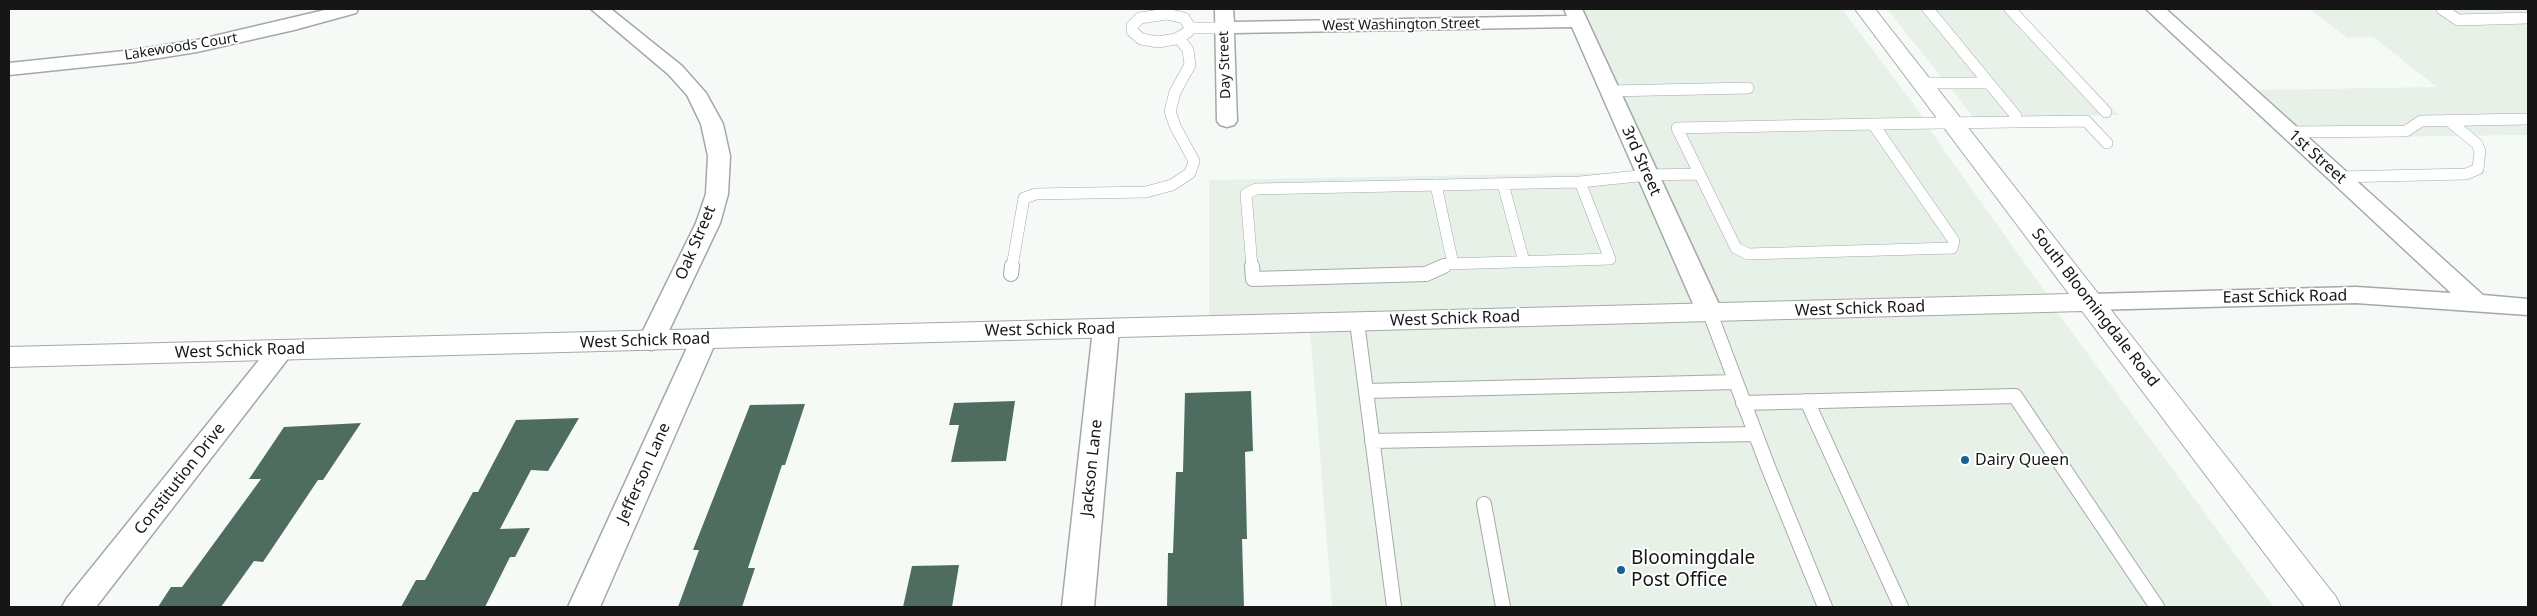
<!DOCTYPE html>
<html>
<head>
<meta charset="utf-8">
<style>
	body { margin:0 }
	#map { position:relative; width:2537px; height:616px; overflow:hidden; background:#f6faf7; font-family:"Noto Sans",sans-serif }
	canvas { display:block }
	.frame { position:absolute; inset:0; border:10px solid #151615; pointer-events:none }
</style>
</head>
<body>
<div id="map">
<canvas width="2537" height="616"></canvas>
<div class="frame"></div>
</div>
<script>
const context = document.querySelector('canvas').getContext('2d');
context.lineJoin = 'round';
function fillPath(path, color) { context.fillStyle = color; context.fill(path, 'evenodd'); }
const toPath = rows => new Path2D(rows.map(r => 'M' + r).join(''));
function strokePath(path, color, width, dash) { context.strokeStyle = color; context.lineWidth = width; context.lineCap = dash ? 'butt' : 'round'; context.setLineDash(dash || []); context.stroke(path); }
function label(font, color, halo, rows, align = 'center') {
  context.font = font + ' "Noto Sans",sans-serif'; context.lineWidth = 4; context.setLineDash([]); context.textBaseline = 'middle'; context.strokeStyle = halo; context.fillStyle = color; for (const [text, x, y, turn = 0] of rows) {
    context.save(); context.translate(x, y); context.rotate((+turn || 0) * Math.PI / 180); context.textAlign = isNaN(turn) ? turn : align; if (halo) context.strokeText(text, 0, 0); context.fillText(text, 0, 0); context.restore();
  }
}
const built = toPath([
	[1578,9,1842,9,1912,102,1941,146,2046,293,1209,321,1209,180,1639,172,1621,107],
	[1887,9,2018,9,2119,115,1974,118],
	[2310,9,2528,9,2528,135,2306,138,2255,90,2437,87,2373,37,2347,38],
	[2054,308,2274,607,1332,607,1310,328]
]);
const building = toPath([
	[1251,391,1253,451,1245,452,1247,539,1242,539,1244,607,1167,607,1168,553,1173,553,1176,472,1183,472,1185,393],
	[1015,401,1006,461,951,462,959,425,949,425,954,403],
	[805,404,785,465,782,465,748,568,755,568,742,607,678,607,699,550,693,550,750,405],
	[579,418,548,471,531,470,500,529,530,528,515,557,510,557,485,607,401,607,416,580,425,580,473,492,478,492,516,420],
	[361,423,323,480,318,480,263,562,254,561,221,607,158,607,171,587,182,587,261,479,249,479,284,427],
	[959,565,952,607,903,607,912,566]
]);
const laneFar1 = toPath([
	[1928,9,2016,116],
	[2010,9,2106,112],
	[2442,9,2458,20,2528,18],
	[1167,14,1184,18,1190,27,1188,32,1176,39,1158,42,1141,39,1132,31,1132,26,1140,18,1167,14],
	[1190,28,1224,28],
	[1922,83,1988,83],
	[1610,91,1748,88],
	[1873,124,2086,121,2107,143],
	[1873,124,1954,241,1952,248,1748,254,1736,248,1677,128,1873,124],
	[2290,132,2406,131,2421,121,2528,119],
	[2339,177,2466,174,2478,169,2480,151,2477,144,2448,120],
	[1580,182,1648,175,1699,174],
	[1503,184,1524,262],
	[1436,185,1453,264],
	[1012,267,1024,198,1036,194,1146,192,1172,185,1190,173,1194,161,1175,126,1170,111,1175,92,1190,65,1188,50,1179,38],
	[1252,267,1246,194,1256,189,1580,182],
	[1442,267,1448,264,1610,259,1580,182]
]);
const lane = toPath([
	[1252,266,1253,279,1426,274,1444,266],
	[1011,274,1012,266],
	[1710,313,1768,467,1825,607],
	[1357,322,1394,607],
	[1366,391,1736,382],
	[1807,401,1901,607],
	[1743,403,2015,396,2157,607],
	[1372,441,1755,434],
	[1484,504,1503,607]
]);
const street = toPath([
	[329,9,358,9,356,13,294,30,197,52,134,62,9,75,9,63,134,50,197,40,329,9],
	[591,9,611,9,682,66,706,93,723,124,730,156,728,194,720,223,664,341,660,347,651,350,642,347,638,341,696,223,706,194,708,156,701,124,687,95,668,74,591,9],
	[1215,9,1233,9,1234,22,1567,16,1564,9,1582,9,1723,313,1719,319,1710,321,1701,319,1697,313,1572,27,1234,33,1237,121,1234,125,1227,127,1220,125,1217,121,1215,9],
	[2146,9,2166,9,2483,295,2528,299,2528,315,2356,303,2091,310,2082,308,2079,302,2082,296,2091,294,2356,287,2451,293,2146,9],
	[1106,321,1115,323,1119,329,1094,607,1062,607,1093,329,1097,323,1106,321],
	[704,331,713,333,717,339,600,607,568,607,691,339,695,333,704,331],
	[281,341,290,344,294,350,290,356,96,607,62,607,67,598,272,344,281,341]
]);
const secondary = toPath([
	[1855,9,1875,9,2336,597,2341,607,2305,607,2082,311,9,367,9,347,2069,294,1855,9]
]);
const markers = [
	[1965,460,5,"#166194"],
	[1621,570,5,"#166194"]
];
const farStreetnames = [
	["West Washington Street",1401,25,-1],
	["Lakewoods Court",181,47,-9],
	["Day Street",1225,65,-92]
];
const streetNames = [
	["1st Street",2317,157,42],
	["3rd Street",1641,161,66],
	["Oak Street",696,243,-67],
	["East Schick Road",2285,297,-1],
	["South Bloomingdale Road",2095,308,52],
	["West Schick Road",1860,309,-2],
	["West Schick Road",1455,319,-2],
	["West Schick Road",1050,330,-1],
	["West Schick Road",645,341,-2],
	["West Schick Road",240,351,-2],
	["Jackson Lane",1092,468,-84],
	["Jefferson Lane",644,473,-66],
	["Constitution Drive",180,479,-52]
];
const poiNames = [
	["Dairy Queen",1975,460]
];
const nearPoinames = [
	["Bloomingdale",1631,559],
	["Post Office",1631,581]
];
fillPath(built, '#e7f1e8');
fillPath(building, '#4e6d60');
strokePath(laneFar1, '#a5a9a6', 12);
strokePath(lane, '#a5a9a6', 16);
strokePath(street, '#a5a9a6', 3);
strokePath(secondary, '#a5a9a6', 2);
strokePath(laneFar1, '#fff', 11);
strokePath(lane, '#fff', 14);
fillPath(street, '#fff');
fillPath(secondary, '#fff');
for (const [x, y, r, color] of markers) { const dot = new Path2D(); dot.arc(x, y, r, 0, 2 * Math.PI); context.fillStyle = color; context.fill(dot); strokePath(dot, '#fff', 2); }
label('14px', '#151615', '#fff', farStreetnames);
label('16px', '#151615', '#fff', streetNames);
label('16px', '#151615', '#fff', poiNames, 'left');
label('19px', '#151615', '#fff', nearPoinames, 'left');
</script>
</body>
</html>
